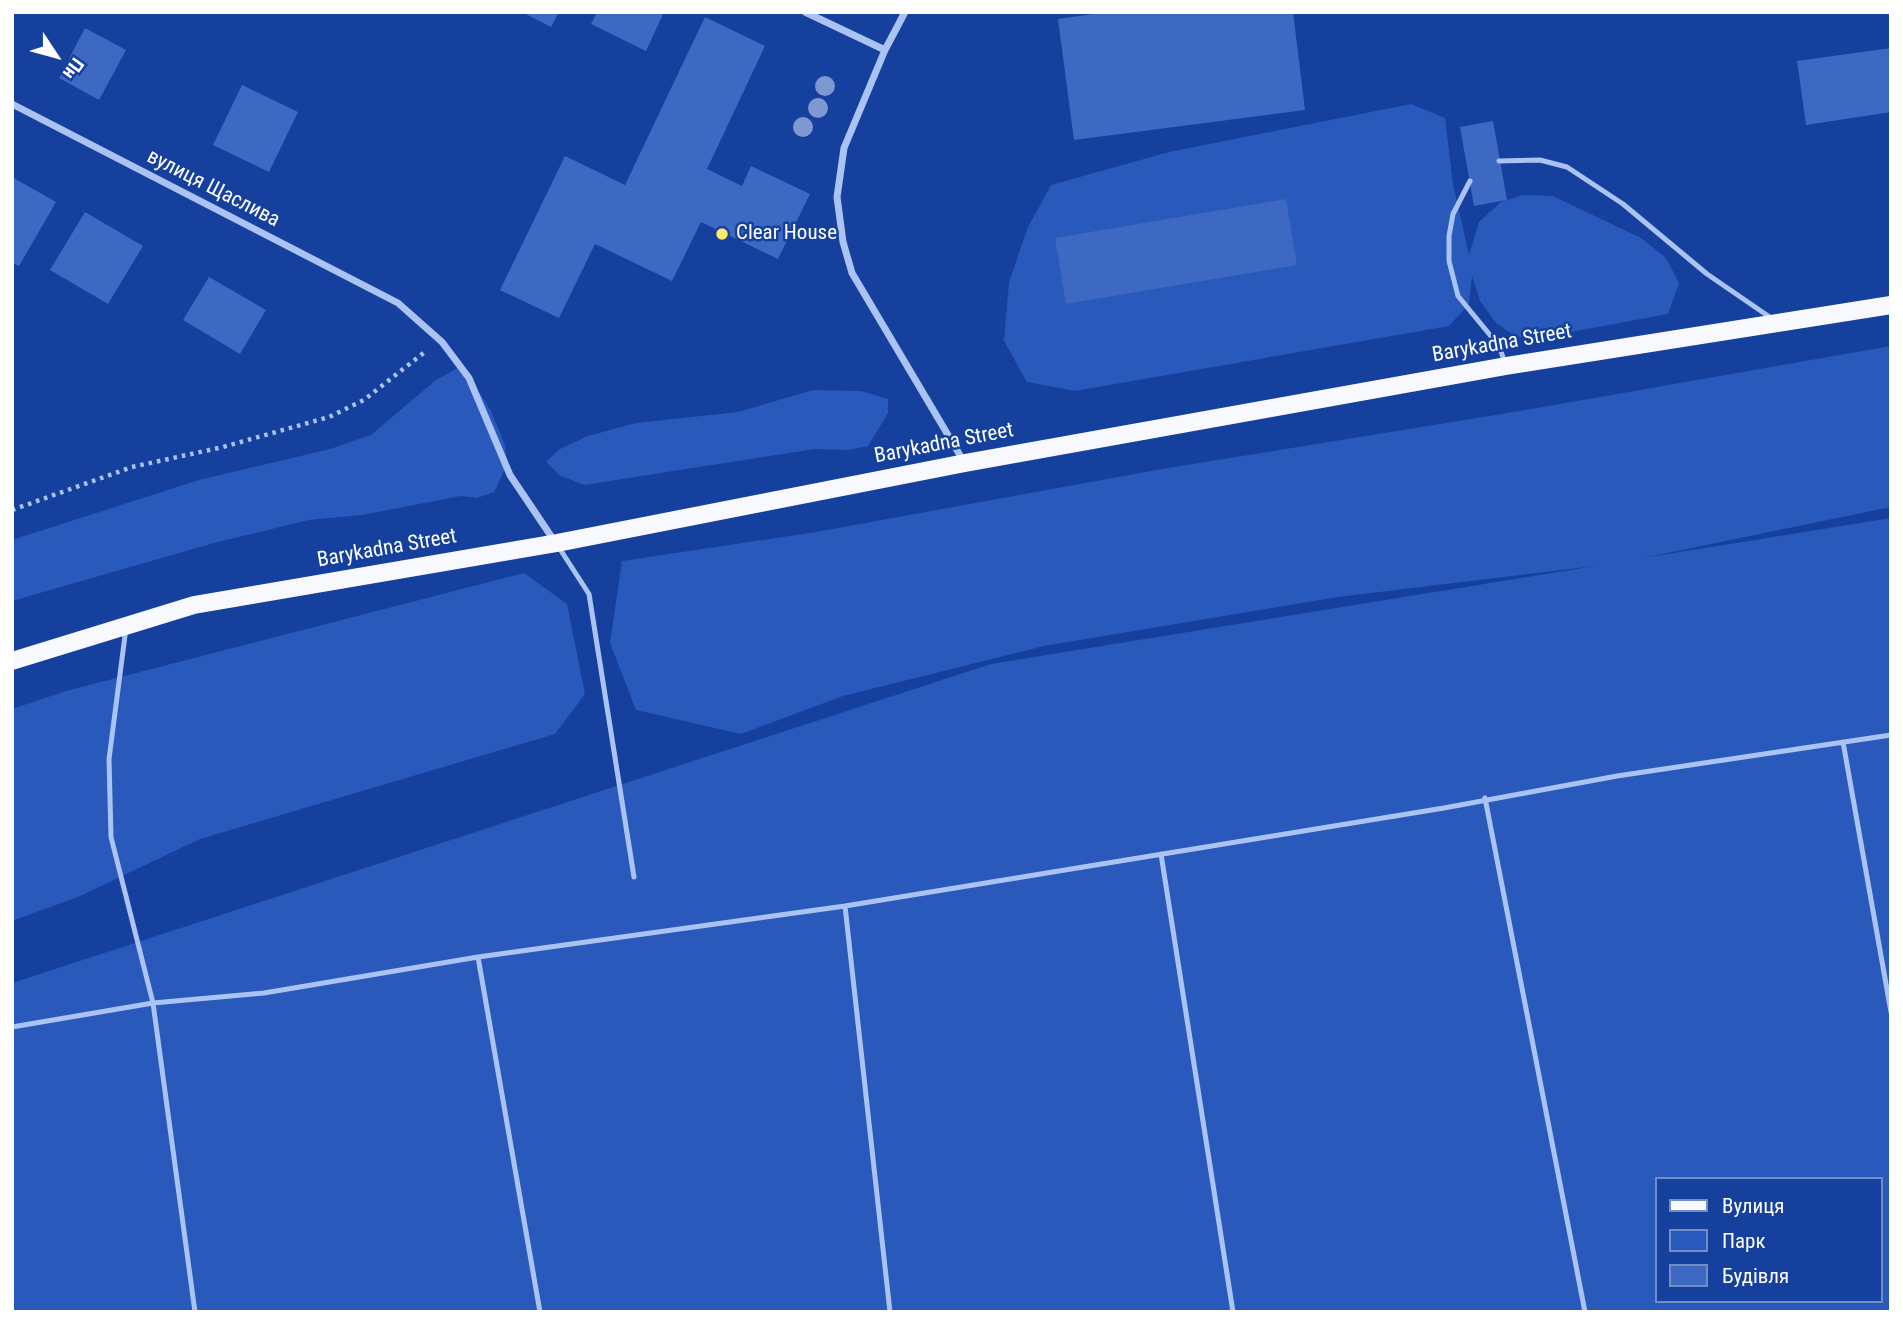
<!DOCTYPE html>
<html>
<head>
<meta charset="utf-8">
<style>
	body { margin:0 }
	#map { position:relative; width:1903px; height:1324px; overflow:hidden; background:#15409d; font-family:"Roboto Condensed",sans-serif }
	canvas { display:block }
	.frame { position:absolute; inset:0; border:14px solid #fff; pointer-events:none }
	.legend { position:absolute; left:1655px; top:1177px; width:228px; height:126px; box-sizing:border-box; background:#15409d; border:2px solid #738cc4; margin:0; padding:9px 12px; list-style:none; font-size:21px; color:#fff }
	.legend li { display:flex; align-items:center; gap:14px; height:35px }
	.legend b { width:35px; border:2px solid #738cc4 }
	.north { position:absolute; left:21px; top:21px; width:70px; height:70px; -webkit-text-stroke:5px #15409d; paint-order:stroke; rotate:126deg; font-size:19px; font-weight:700; line-height:28px; text-align:center; color:#fff }
	.north::after { content:''; display:block; margin:auto; width:24px; height:32px; background:#fff; clip-path:polygon(50% 0,100% 100%,50% 72%,0 100%) }
</style>
</head>
<body>
<div id="map">
<canvas width="1903" height="1324"></canvas>
<div class="frame"></div>
<ul class="legend">
<li><b style="height:9px;background:#f7f9ff"></b>Вулиця</li>
<li><b style="height:19px;background:#2859bb"></b>Парк</li>
<li><b style="height:19px;background:#3d69c3"></b>Будівля</li>
</ul>
<div class="north">Пн</div>
</div>
<script>
const context = document.querySelector('canvas').getContext('2d');
context.lineJoin = 'round';
function fillPath(path, color) { context.fillStyle = color; context.fill(path, 'evenodd'); }
const toPath = rows => new Path2D(rows.map(r => 'M' + r).join(''));
function strokePath(path, color, width, dash) { context.strokeStyle = color; context.lineWidth = width; context.lineCap = dash ? 'butt' : 'round'; context.setLineDash(dash || []); context.stroke(path); }
function label(font, color, halo, rows, align = 'center') {
  context.font = font + ' "Roboto Condensed",sans-serif'; context.lineWidth = 5; context.setLineDash([]); context.textBaseline = 'middle'; context.strokeStyle = halo; context.fillStyle = color; for (const [text, x, y, turn = 0] of rows) {
    context.save(); context.translate(x, y); context.rotate((+turn || 0) * Math.PI / 180); context.textAlign = isNaN(turn) ? turn : align; if (halo) context.strokeText(text, 0, 0); context.fillText(text, 0, 0); context.restore();
  }
}
const green = toPath([
	[1411,104,1445,118,1453,184,1469,255,1479,222,1501,202,1523,195,1553,196,1641,238,1666,258,1679,283,1668,314,1544,337,1516,337,1496,323,1480,301,1472,276,1469,304,1449,326,1075,391,1027,382,1004,341,1009,282,1028,227,1051,185,1169,152],
	[1891,346,1891,507,1643,558,1891,518,1891,1312,12,1312,12,983,991,664,1595,566,1338,597,1044,646,843,696,741,734,636,710,610,643,622,561,816,532,1162,469,1514,412],
	[1656,1179,1880,1179,1880,1301,1656,1301],
	[458,368,476,387,491,411,505,445,507,465,494,492,477,498,461,496,362,515,309,520,214,543,12,601,12,540,199,480,330,449,371,435,436,380],
	[813,390,861,391,888,399,888,413,868,446,848,450,815,449,584,485,561,476,546,462,560,449,588,436,636,423,738,412],
	[524,573,567,604,585,694,555,734,200,839,78,897,12,921,12,709,66,691]
]);
const building = toPath([
	[522,12,559,12,551,27],
	[597,12,664,12,646,51,591,24],
	[1108,12,1293,12,1305,110,1074,140,1058,19],
	[705,17,765,46,707,169,742,186,751,166,810,194,778,259,701,222,672,281,595,244,559,318,500,290,565,156,625,185],
	[85,28,126,50,99,100,59,78],
	[1891,48,1891,112,1806,125,1797,61],
	[242,85,298,112,269,172,213,145],
	[1493,121,1507,200,1474,206,1460,127],
	[12,177,56,202,19,266,12,263],
	[1286,199,1297,265,1066,304,1055,238],
	[85,212,143,246,108,304,50,270],
	[209,277,266,310,240,354,183,320]
]);
const path = toPath([
	[12,510,132,467,223,447,329,417,364,400,426,351]
]);
const lane = toPath([
	[1499,161,1540,160,1567,167,1623,204,1707,274,1774,320],
	[1470,181,1453,214,1449,236,1449,261,1458,296,1499,346,1505,363],
	[558,546,589,594,634,877],
	[126,628,109,759,111,837,153,1003,195,1312],
	[1843,742,1891,1012],
	[1485,798,1585,1312],
	[1161,854,1233,1312],
	[845,906,890,1312],
	[478,957,540,1312],
	[12,1027,153,1003,264,993,478,957,845,906,1444,808,1617,776,1891,735]
]);
const street = toPath([
	[805,12,885,50],
	[905,12,885,50,844,148,837,197,843,242,852,273,964,462],
	[12,104,398,303,442,342,469,378,510,475,555,542]
]);
const primary = toPath([
	[12,661,194,605,557,543,965,463,1506,366,1891,305]
]);
const trees = [
	[825,86],
	[818,108],
	[803,127]
];
const markers = [
	[722,234,7,"#ffe66d"]
];
const streetNames = [
	["вулиця Щаслива",213,189,27],
	["Barykadna Street",1502,344,-10],
	["Barykadna Street",944,444,-11],
	["Barykadna Street",387,549,-10]
];
const poiNames = [
	["Clear House",736,234]
];
fillPath(green, '#2859bb');
fillPath(building, '#3d69c3');
strokePath(path, '#abc3f3', 4.5, [3.5, 5]);
strokePath(lane, '#abc3f3', 5);
strokePath(street, '#abc3f3', 7);
strokePath(primary, '#f7f9ff', 18);
context.fillStyle = '#7e99d2';
for (const [x, y] of trees) { context.beginPath(); context.arc(x, y, 10, 0, 2 * Math.PI); context.fill(); }
for (const [x, y, r, color] of markers) { const dot = new Path2D(); dot.arc(x, y, r, 0, 2 * Math.PI); context.fillStyle = color; context.fill(dot); strokePath(dot, '#15409d', 2.5); }
label('21px', '#fff', '#15409d', streetNames);
label('21px', '#fff', '#15409d', poiNames, 'left');
</script>
</body>
</html>
